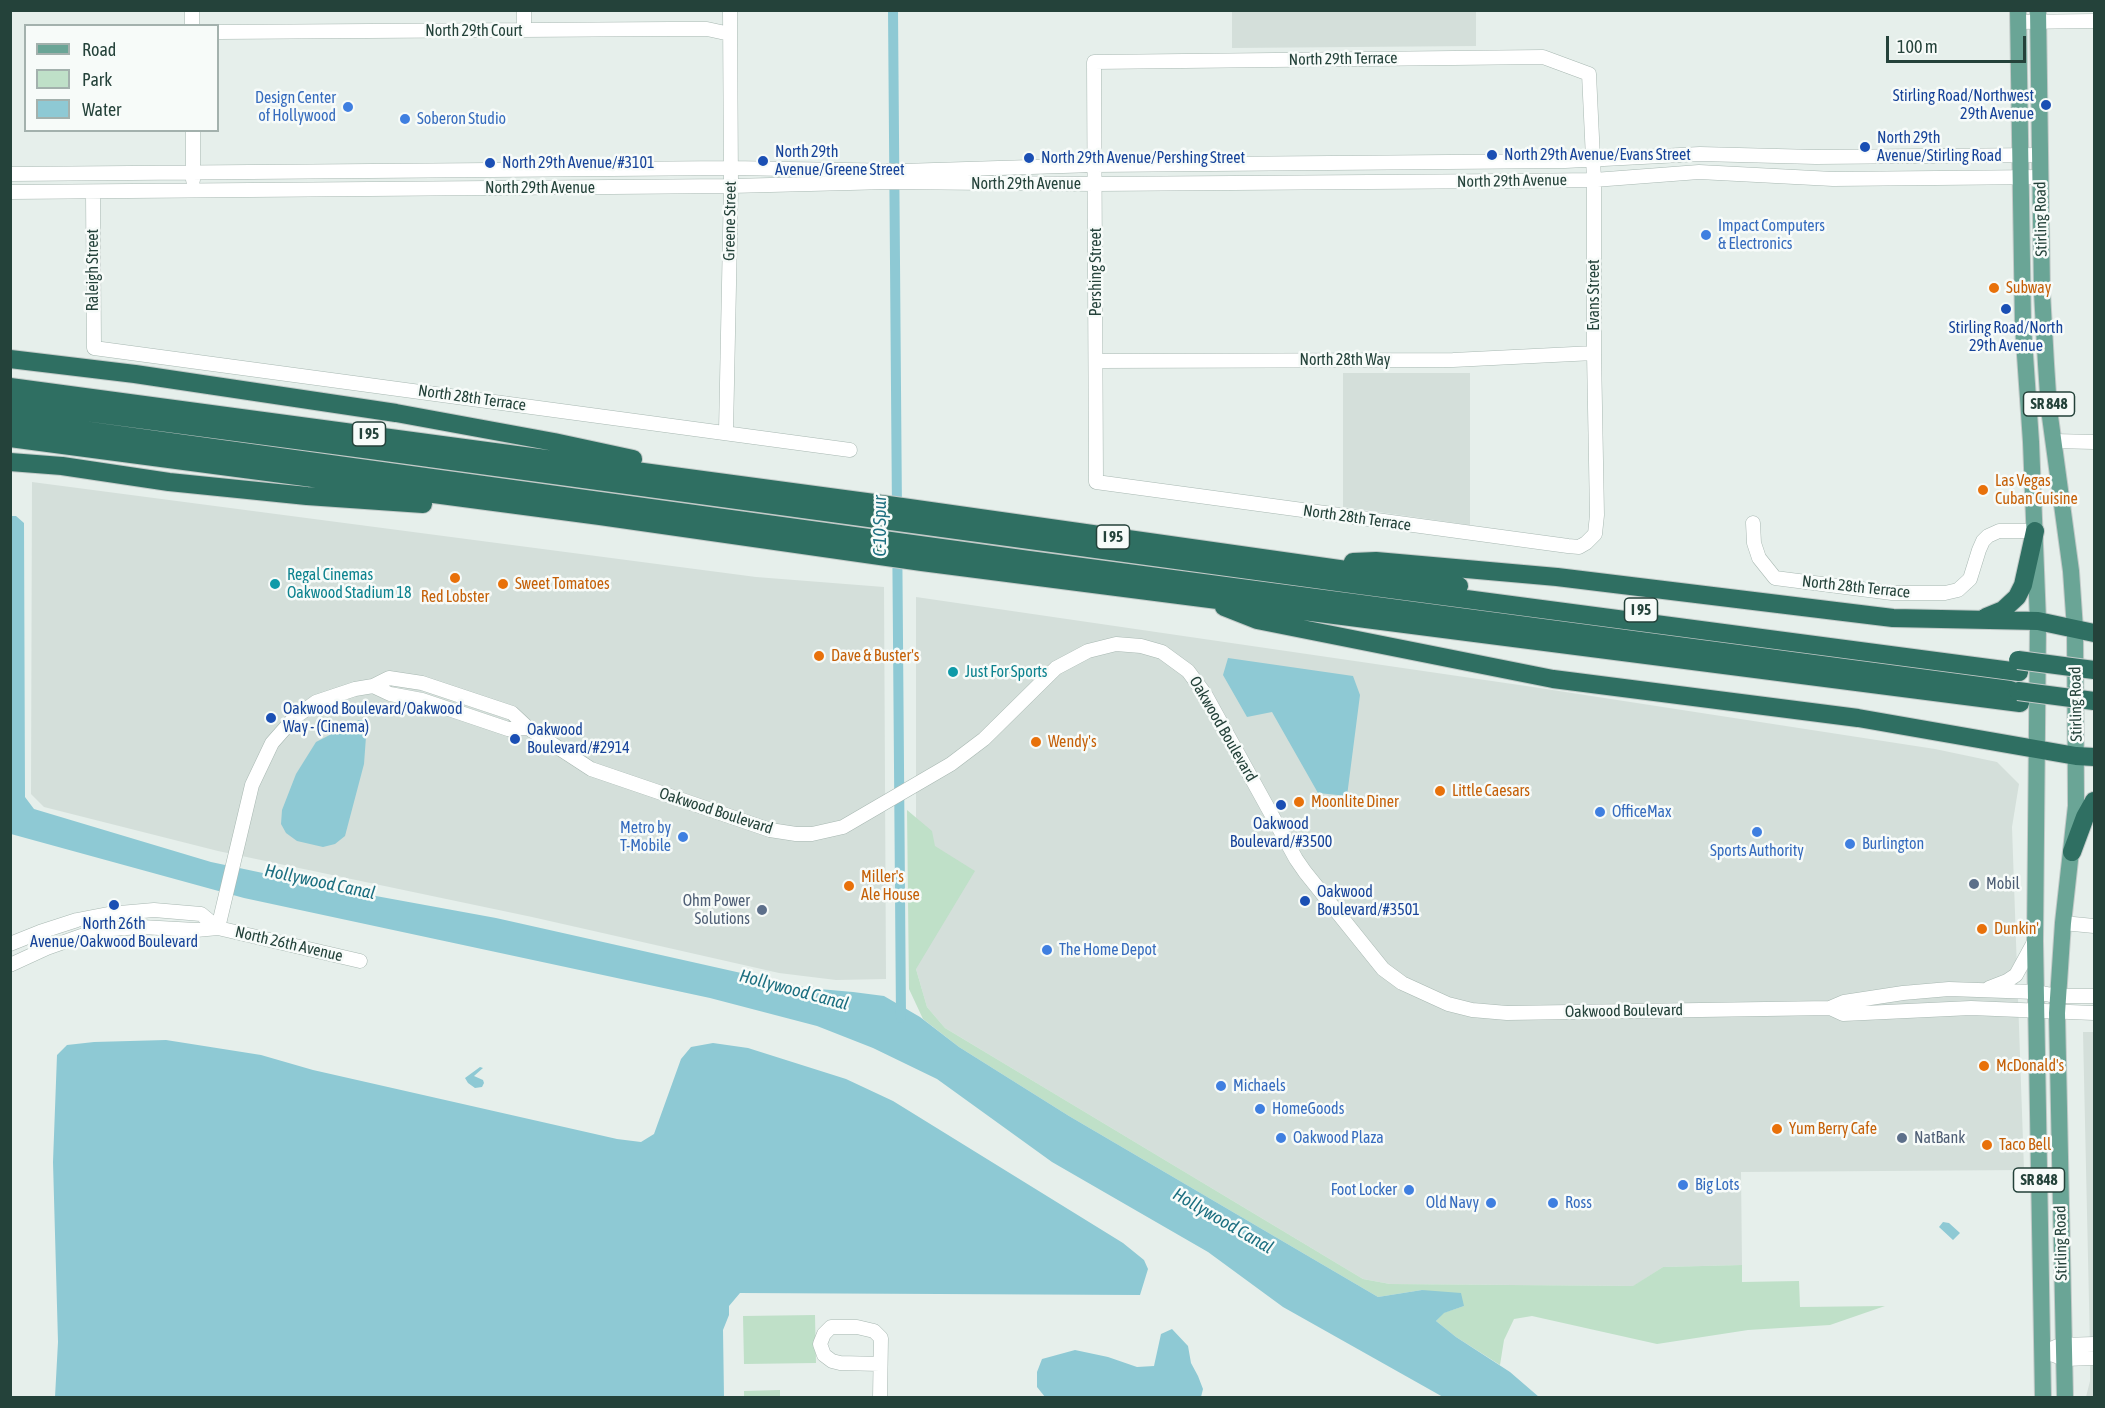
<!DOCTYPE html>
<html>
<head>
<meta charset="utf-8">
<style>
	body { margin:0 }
	#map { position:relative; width:2105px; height:1408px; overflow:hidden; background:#e6efeb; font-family:"Asap Condensed",sans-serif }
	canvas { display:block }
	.frame { position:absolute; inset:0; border:12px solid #24423a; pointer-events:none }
	.legend { position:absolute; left:24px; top:24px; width:195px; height:108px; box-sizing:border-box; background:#f7fbf9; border:2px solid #a3b1ad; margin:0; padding:8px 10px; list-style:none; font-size:18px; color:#24423a }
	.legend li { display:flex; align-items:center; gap:12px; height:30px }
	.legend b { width:30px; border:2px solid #a3b1ad }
	.scale { position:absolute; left:1886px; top:36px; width:140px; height:27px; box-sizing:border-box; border:3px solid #24423a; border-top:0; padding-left:8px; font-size:18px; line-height:21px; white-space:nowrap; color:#24423a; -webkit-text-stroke:4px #f7fbf9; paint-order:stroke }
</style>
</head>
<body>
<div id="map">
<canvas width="2105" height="1408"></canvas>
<div class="frame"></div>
<ul class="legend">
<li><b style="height:8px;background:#6aa596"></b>Road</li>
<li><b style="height:16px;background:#bfe0c8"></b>Park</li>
<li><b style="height:16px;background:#8ec9d4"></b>Water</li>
</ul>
<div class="scale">100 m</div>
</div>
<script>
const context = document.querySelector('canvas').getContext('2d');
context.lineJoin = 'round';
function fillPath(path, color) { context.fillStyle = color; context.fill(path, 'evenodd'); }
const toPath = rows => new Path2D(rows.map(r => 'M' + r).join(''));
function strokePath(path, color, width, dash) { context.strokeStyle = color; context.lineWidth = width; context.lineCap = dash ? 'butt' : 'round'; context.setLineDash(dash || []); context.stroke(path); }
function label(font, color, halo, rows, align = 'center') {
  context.font = font + ' "Asap Condensed",sans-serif'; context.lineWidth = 5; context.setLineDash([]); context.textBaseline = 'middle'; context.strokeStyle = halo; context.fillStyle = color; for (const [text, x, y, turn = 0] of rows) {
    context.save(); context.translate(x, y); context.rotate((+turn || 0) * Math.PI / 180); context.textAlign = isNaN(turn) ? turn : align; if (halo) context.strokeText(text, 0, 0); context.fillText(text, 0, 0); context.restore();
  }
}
const built = toPath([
	[1232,11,1476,11,1476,46,1232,48],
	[1343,373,1470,373,1470,525,1343,507],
	[32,482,756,577,884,587,886,979,836,980,779,973,532,917,218,851,44,807,31,794],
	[916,597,1533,687,1935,749,1997,762,2019,784,2012,827,2024,1170,1741,1172,1742,1265,1663,1267,1634,1286,1390,1284,1363,1279,945,1028,927,1007,916,969],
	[2083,1032,2094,1032,2094,1398,2086,1397,2090,1381,2090,1348]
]);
const green = toPath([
	[907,810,932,831,935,846,975,871,916,969,927,1007,945,1028,1363,1279,1390,1284,1633,1286,1663,1267,1742,1265,1742,1282,1799,1281,1800,1307,1885,1306,1830,1325,1748,1330,1657,1344,1532,1316,1514,1319,1504,1340,1500,1365,1456,1337,1436,1321,1443,1313,1464,1306,1422,1290,1378,1297,1069,1116,959,1047,923,1019,909,989],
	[815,1315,816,1363,744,1364,743,1316],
	[780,1390,780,1397,744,1397,744,1391]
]);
const water = toPath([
	[10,516,16,516,24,523,25,797,34,809,211,862,343,890,496,918,808,988,853,992,884,996,920,1017,959,1047,1069,1116,1378,1297,1422,1290,1461,1293,1464,1306,1444,1313,1436,1321,1456,1337,1510,1372,1539,1397,1443,1397,1283,1307,1208,1252,1052,1162,937,1079,873,1048,817,1026,710,998,244,898,11,834],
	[1228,658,1353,676,1360,695,1347,796,1318,793,1272,712,1247,717,1223,675],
	[359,720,365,720,367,723,364,764,345,836,335,844,323,847,297,841,286,833,281,824,282,810,296,774,316,742],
	[166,1040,261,1055,313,1070,617,1139,641,1142,654,1134,681,1059,691,1047,713,1043,748,1048,846,1079,893,1101,1123,1243,1144,1260,1148,1269,1140,1295,740,1293,729,1306,729,1315,723,1330,724,1397,55,1397,58,1342,53,1162,57,1055,67,1045,94,1042],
	[480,1067,483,1068,474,1076,483,1080,484,1083,482,1087,475,1088,468,1083,465,1078],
	[1943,1222,1949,1223,1960,1233,1953,1240,1939,1227],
	[1172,1329,1188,1346,1191,1363,1198,1376,1203,1389,1201,1397,1045,1397,1037,1387,1037,1372,1042,1359,1075,1350,1108,1357,1137,1367,1154,1366,1161,1334]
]);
const canal = toPath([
	[893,10,901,1018]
]);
const minor = toPath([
	[192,10,192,26],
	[524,10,524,30],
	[2018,22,2094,21],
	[218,32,671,29,707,29,730,34],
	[1543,57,1589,74,1594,180,1594,353,1597,515,1595,534,1586,543,1579,547,1568,546,1096,482,1094,62,1543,57],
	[193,130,193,180],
	[10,174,731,168,902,171,1095,165,1565,161,1700,154,1816,157,2040,155],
	[10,192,731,186,889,182,1095,184,1508,181,1594,180,1699,172,1833,179,2041,177],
	[93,192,94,348,850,450],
	[1096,361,1453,360,1594,353],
	[726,432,731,186,730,10],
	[2054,441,2094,442],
	[1753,523,1754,543,1759,558,1775,578,1892,593,1945,593,1958,590,1970,579,1979,550,1983,541,1988,536,1999,531,2035,531],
	[373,686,390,694,422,700,508,729,528,728],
	[2063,923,2094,926],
	[218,928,252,785,272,743,294,718,316,702,355,689,373,686,389,678,422,683,512,713,528,728,591,769,770,830,796,834,812,834,843,827,951,764,984,739,1056,668,1088,651,1116,644,1141,646,1162,652,1188,671,1205,694,1296,859,1305,872,1383,969,1402,983,1448,1004,1472,1010,1507,1013,1830,1008,1844,1002,1903,993,1949,989,2035,992,2057,996,2094,996],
	[10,944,40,932,77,920,108,914,154,910,201,914,218,928],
	[10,965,47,948,81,936,112,929,141,927,196,930,218,928,360,961],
	[1989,988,2007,981,2016,975,2034,942],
	[1830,1008,1843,1014,1971,1008,2094,1013],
	[2055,1347,2063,1345,2094,1344],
	[2043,1351,2064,1359,2094,1358],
	[880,1398,881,1338,874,1331,857,1327,831,1327,824,1334,820,1344,824,1355,832,1361,840,1363,880,1364]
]);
const major = toPath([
	[2018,10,2023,326,2031,442,2038,621,2035,941,2043,1398],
	[2038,10,2042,292,2046,364,2049,409,2071,571,2075,629,2076,806,2063,923,2057,1013,2065,1398]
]);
const highway = toPath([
	[10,359,135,374,396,413,554,442,633,459],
	[10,387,874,503,1459,586],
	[10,402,364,449,1352,584,2019,672],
	[10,420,1029,560,2010,690],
	[10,438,600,516,922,562,2020,703],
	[10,462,62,466,169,482,307,496,423,504],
	[1353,562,1376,561,1557,577,1893,618,2038,621,2094,633],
	[1224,607,1257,620,1553,679,1858,718,2076,756,2094,757],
	[1986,617,2003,610,2017,597,2023,585,2035,531],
	[2072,852,2085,817,2094,801]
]);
const highwayBridge = toPath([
	[2018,660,2094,670],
	[2018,691,2094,701]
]);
const markers = [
	[2046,105,6,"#1a4fb4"],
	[348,107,6,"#3f7fe0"],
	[405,119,6,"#3f7fe0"],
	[1865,147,6,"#1a4fb4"],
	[1492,155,6,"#1a4fb4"],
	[1029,158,6,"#1a4fb4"],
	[763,161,6,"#1a4fb4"],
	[490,163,6,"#1a4fb4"],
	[1706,235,6,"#3f7fe0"],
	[1994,288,6,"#e8710a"],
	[2006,309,6,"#1a4fb4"],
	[1983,490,6,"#e8710a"],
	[455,578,6,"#e8710a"],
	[275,584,6,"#0f9aa8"],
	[503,584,6,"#e8710a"],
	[819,656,6,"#e8710a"],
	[953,672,6,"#0f9aa8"],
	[271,718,6,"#1a4fb4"],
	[515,739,6,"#1a4fb4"],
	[1036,742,6,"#e8710a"],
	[1440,791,6,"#e8710a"],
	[1299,802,6,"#e8710a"],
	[1281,805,6,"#1a4fb4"],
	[1600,812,6,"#3f7fe0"],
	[1757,832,6,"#3f7fe0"],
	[683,837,6,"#3f7fe0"],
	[1850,844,6,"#3f7fe0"],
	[1974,884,6,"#5c6f8a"],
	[849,886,6,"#e8710a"],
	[1305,901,6,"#1a4fb4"],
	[114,905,6,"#1a4fb4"],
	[762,910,6,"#5c6f8a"],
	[1982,929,6,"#e8710a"],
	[1047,950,6,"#3f7fe0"],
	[1984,1066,6,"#e8710a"],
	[1221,1086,6,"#3f7fe0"],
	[1260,1109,6,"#3f7fe0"],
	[1777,1129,6,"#e8710a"],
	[1281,1138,6,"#3f7fe0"],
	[1902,1138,6,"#5c6f8a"],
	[1987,1145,6,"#e8710a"],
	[1683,1185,6,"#3f7fe0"],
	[1409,1190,6,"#3f7fe0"],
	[1491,1203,6,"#3f7fe0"],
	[1553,1203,6,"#3f7fe0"]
];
const shields = [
	[2049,404,51],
	[369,434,33],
	[1113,537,33],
	[1641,610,33],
	[2039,1180,51]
];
const shieldNames = [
	["SR 848",2049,404],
	["I 95",369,434],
	["I 95",1113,537],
	["I 95",1641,610],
	["SR 848",2039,1180]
];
const streetNames = [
	["North 29th Court",474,31],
	["North 29th Terrace",1343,59,-1],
	["North 29th Avenue",1512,181,-1],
	["North 29th Avenue",1026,184],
	["North 29th Avenue",540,188],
	["Stirling Road",2041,219,-91],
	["Greene Street",730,221,-89],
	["Raleigh Street",93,270,-90],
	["Pershing Street",1096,272,-90],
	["Evans Street",1594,295,-90],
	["North 28th Way",1345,360],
	["North 28th Terrace",472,398,8],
	["North 28th Terrace",1357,518,8],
	["North 28th Terrace",1856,587,6],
	["Stirling Road",2076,704,-91],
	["Oakwood Boulevard",1223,729,60],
	["Oakwood Boulevard",716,811,18],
	["North 26th Avenue",289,944,13],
	["Oakwood Boulevard",1624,1011,-1],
	["Stirling Road",2061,1243,-91]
];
const transitNames = [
	["Stirling Road/Northwest",2034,96,"right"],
	["29th Avenue",2034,114,"right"],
	["North 29th",1877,138],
	["Avenue/Stirling Road",1877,156],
	["North 29th",775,152],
	["Avenue/Greene Street",775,170],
	["North 29th Avenue/Evans Street",1504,155],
	["North 29th Avenue/Pershing Street",1041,158],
	["North 29th Avenue/#3101",502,163],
	["Stirling Road/North",2006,328,"center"],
	["29th Avenue",2006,346,"center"],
	["Oakwood Boulevard/Oakwood",283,709],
	["Way - (Cinema)",283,727],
	["Oakwood",527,730],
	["Boulevard/#2914",527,748],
	["Oakwood",1281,824,"center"],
	["Boulevard/#3500",1281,842,"center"],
	["Oakwood",1317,892],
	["Boulevard/#3501",1317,910],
	["North 26th",114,924,"center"],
	["Avenue/Oakwood Boulevard",114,942,"center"]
];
const shopNames = [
	["Design Center",336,98,"right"],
	["of Hollywood",336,116,"right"],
	["Soberon Studio",417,119],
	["Impact Computers",1718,226],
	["& Electronics",1718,244],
	["OfficeMax",1612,812],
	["Metro by",671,828,"right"],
	["T-Mobile",671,846,"right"],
	["Burlington",1862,844],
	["Sports Authority",1757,851,"center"],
	["The Home Depot",1059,950],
	["Michaels",1233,1086],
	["HomeGoods",1272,1109],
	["Oakwood Plaza",1293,1138],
	["Big Lots",1695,1185],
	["Foot Locker",1397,1190,"right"],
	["Old Navy",1479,1203,"right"],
	["Ross",1565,1203]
];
const foodNames = [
	["Subway",2006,288],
	["Las Vegas",1995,481],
	["Cuban Cuisine",1995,499],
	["Sweet Tomatoes",515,584],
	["Red Lobster",455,597,"center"],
	["Dave & Buster's",831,656],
	["Wendy's",1048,742],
	["Little Caesars",1452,791],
	["Moonlite Diner",1311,802],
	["Miller's",861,877],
	["Ale House",861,895],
	["Dunkin'",1994,929],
	["McDonald's",1996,1066],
	["Yum Berry Cafe",1789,1129],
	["Taco Bell",1999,1145]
];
const cultureNames = [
	["Regal Cinemas",287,575],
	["Oakwood Stadium 18",287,593],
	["Just For Sports",965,672]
];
const serviceNames = [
	["Mobil",1986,884],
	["Ohm Power",750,901,"right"],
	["Solutions",750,919,"right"],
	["NatBank",1914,1138]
];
const waterNames = [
	["C-10 Spur",880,526,-90],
	["Hollywood Canal",320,882,12],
	["Hollywood Canal",794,990,15],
	["Hollywood Canal",1223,1221,30]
];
fillPath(built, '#d4dfda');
fillPath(green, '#bfe0c8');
fillPath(water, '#8ec9d4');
strokePath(canal, '#8ec9d4', 10);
strokePath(minor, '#a8b8b2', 15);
strokePath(major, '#c2cac8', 18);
strokePath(highway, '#c2cac8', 20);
strokePath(minor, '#fff', 14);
strokePath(major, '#6aa596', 16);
strokePath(highway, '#2f6f62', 18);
strokePath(highwayBridge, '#c2cac8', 20, []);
strokePath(highwayBridge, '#2f6f62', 18);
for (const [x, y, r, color] of markers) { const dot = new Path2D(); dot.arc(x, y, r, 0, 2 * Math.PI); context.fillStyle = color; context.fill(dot); strokePath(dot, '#f7fbf9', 2); }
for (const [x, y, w] of shields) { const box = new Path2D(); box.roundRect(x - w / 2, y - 12, w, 24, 4.5); context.fillStyle = '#f7fbf9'; context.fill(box); strokePath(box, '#24423a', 1.5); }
label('bold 15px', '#24423a', null, shieldNames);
label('16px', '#24423a', '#f7fbf9', streetNames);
label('16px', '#164399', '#f7fbf9', transitNames, 'left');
label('16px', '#366cbe', '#f7fbf9', shopNames, 'left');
label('16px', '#c56008', '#f7fbf9', foodNames, 'left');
label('16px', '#0d838f', '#f7fbf9', cultureNames, 'left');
label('16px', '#4e5e75', '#f7fbf9', serviceNames, 'left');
label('italic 18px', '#1c6f80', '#f7fbf9', waterNames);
</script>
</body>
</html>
